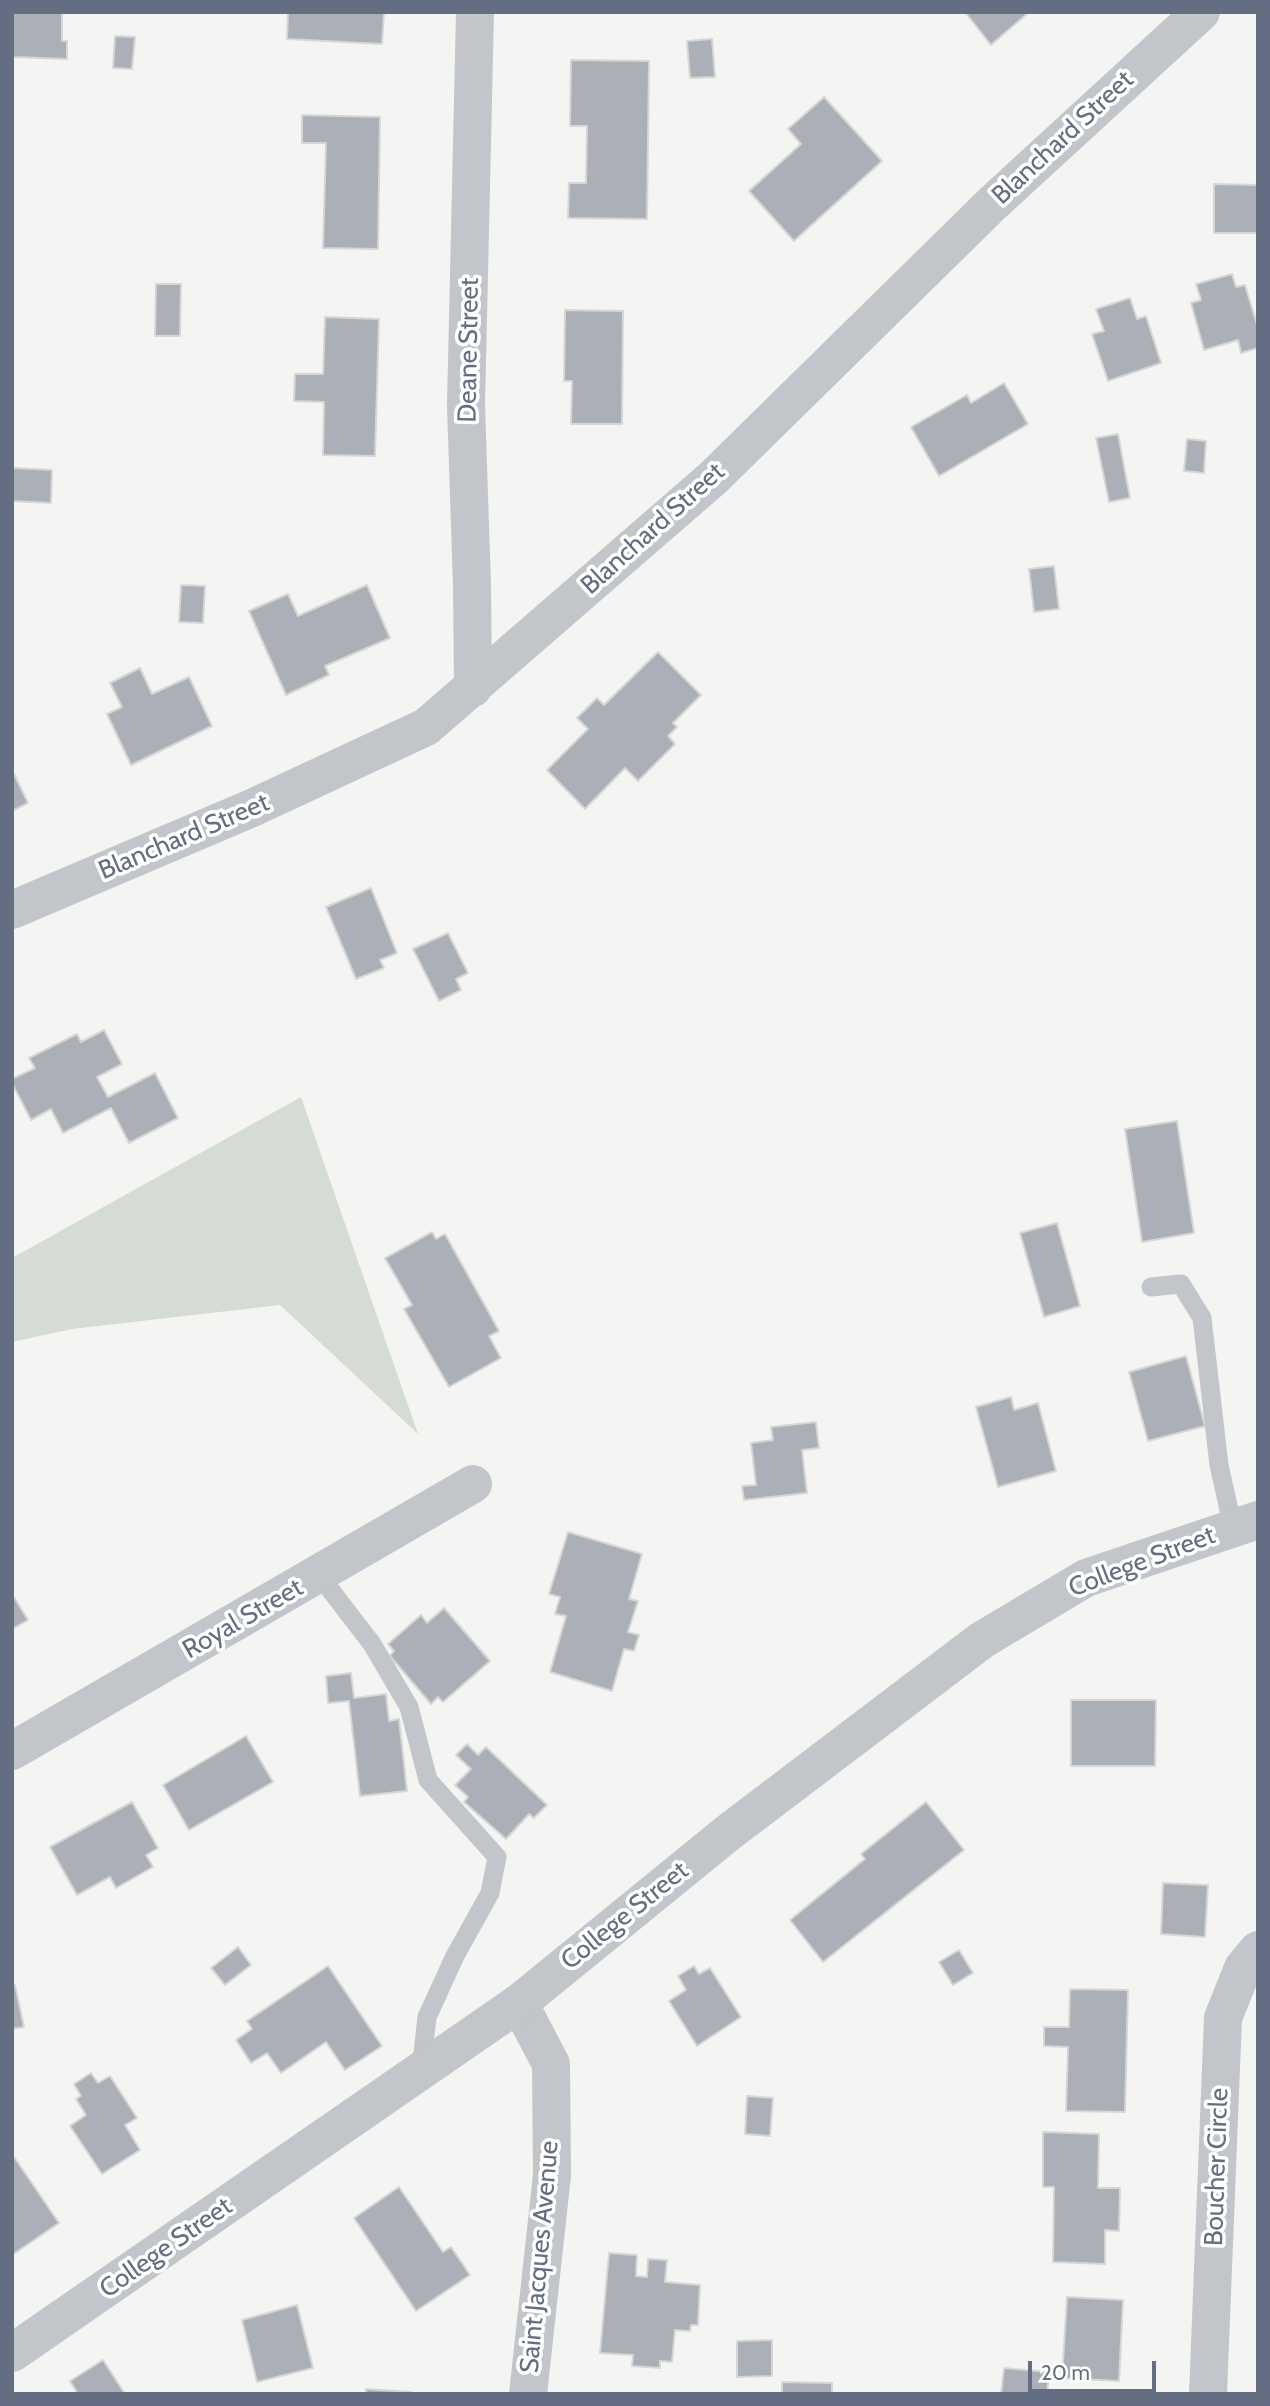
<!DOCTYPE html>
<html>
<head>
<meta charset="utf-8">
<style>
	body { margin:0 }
	#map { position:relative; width:1270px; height:2406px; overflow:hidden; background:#f4f5f2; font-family:Cabin,sans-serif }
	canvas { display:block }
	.frame { position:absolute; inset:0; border:14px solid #646e83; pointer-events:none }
	.scale { position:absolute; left:1028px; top:2361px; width:128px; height:32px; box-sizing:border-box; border:4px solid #646e83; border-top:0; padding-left:9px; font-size:21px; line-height:24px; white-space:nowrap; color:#646e83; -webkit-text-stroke:5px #fff; paint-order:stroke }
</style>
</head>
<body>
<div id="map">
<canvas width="1270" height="2406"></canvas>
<div class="frame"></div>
<div class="scale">20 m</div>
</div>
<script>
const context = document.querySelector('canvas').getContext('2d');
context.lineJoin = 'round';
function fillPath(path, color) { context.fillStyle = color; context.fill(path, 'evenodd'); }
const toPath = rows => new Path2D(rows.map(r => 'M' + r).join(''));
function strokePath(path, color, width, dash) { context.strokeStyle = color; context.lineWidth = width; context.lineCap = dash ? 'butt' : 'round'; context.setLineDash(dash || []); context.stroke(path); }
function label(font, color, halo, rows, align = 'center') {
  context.font = font + ' Cabin,sans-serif'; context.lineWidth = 7; context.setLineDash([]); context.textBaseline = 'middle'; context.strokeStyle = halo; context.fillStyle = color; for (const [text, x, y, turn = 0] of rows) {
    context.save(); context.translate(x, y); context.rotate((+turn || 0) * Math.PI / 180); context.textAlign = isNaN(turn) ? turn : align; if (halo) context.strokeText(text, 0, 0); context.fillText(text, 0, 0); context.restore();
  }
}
const green = toPath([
	[301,1097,418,1434,280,1305,72,1329,12,1342,12,1258]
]);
const building = toPath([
	[12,12,62,12,62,41,67,41,67,59,12,57,12,12],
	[288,12,384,12,382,44,287,39,288,12],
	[965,12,1029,12,991,45,965,12],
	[115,36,135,37,132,69,113,68,115,36],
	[712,39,715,77,690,78,687,41,712,39],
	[571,60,649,61,647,219,568,218,569,183,586,183,587,126,570,126,571,60],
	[824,97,882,161,794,241,749,191,801,144,788,129,824,97],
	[302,115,380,117,378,249,323,248,326,143,302,143,302,115],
	[1214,184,1258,185,1258,233,1214,233,1214,184],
	[1232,274,1236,287,1245,285,1258,328,1258,348,1241,353,1238,340,1204,350,1191,303,1201,300,1196,284,1232,274],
	[156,284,181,284,180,336,155,336,156,284],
	[1130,298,1137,319,1146,316,1161,363,1108,381,1092,334,1104,331,1096,309,1130,298],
	[565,310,623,311,622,424,571,424,572,381,564,381,565,310],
	[325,317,379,319,375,456,323,455,324,402,294,401,295,374,323,374,325,317],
	[1004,383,1028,424,939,476,911,427,967,395,971,403,1004,383],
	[1118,434,1130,498,1109,502,1096,438,1118,434],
	[1187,439,1206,441,1204,473,1184,471,1187,439],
	[13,468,52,470,51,503,12,501,13,468],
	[1054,566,1059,609,1034,612,1029,569,1054,566],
	[181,585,205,586,203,623,179,622,181,585],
	[367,585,390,638,325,666,329,675,286,695,249,611,288,594,298,616,367,585],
	[658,652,701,695,673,723,677,727,668,736,675,744,638,781,625,768,585,809,547,770,588,729,577,718,597,698,604,705,658,652],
	[140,668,152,694,189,677,212,726,131,765,107,714,122,707,110,683,140,668],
	[12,770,28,803,12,811,12,770],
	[371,888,397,953,380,960,384,968,356,979,326,907,371,888],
	[448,933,468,973,456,979,461,990,439,1001,413,949,448,933],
	[104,1030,122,1064,97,1077,108,1097,155,1073,178,1118,129,1143,111,1108,63,1133,51,1109,31,1120,12,1083,12,1079,35,1068,29,1058,77,1034,81,1042,104,1030],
	[1177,1121,1194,1233,1142,1242,1125,1129,1177,1121],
	[1057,1223,1080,1306,1044,1317,1020,1233,1057,1223],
	[432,1232,436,1239,445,1234,499,1331,489,1336,501,1358,449,1387,404,1309,412,1305,385,1258,432,1232],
	[1186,1356,1205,1426,1148,1441,1129,1372,1186,1356],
	[1011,1397,1014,1410,1038,1403,1056,1471,998,1487,976,1407,1011,1397],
	[816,1422,819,1448,802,1450,807,1493,744,1500,742,1486,756,1485,751,1443,773,1440,771,1427,816,1422],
	[568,1532,642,1554,629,1599,638,1601,628,1632,639,1635,634,1651,624,1649,612,1691,550,1672,566,1616,555,1614,560,1597,549,1594,568,1532],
	[12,1594,28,1620,12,1629,12,1594],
	[444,1608,490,1661,443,1702,438,1697,431,1704,390,1656,394,1651,388,1644,421,1615,427,1623,444,1608],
	[351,1673,354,1698,386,1694,389,1721,399,1719,407,1791,360,1796,349,1701,328,1703,326,1676,351,1673],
	[1071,1700,1156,1700,1155,1766,1071,1766,1071,1700],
	[246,1736,273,1782,189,1830,163,1785,246,1736],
	[467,1744,478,1755,486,1747,547,1805,534,1818,529,1814,506,1839,464,1802,468,1797,455,1785,471,1769,456,1755,467,1744],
	[132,1802,158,1848,146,1855,153,1867,116,1888,110,1877,77,1895,50,1847,132,1802],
	[926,1802,964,1850,823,1962,790,1920,865,1859,861,1854,926,1802],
	[1163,1883,1208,1885,1205,1937,1161,1934,1163,1883],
	[238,1947,251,1965,225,1985,211,1968,238,1947],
	[959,1950,973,1973,953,1985,939,1962,959,1950],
	[328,1966,382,2046,345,2070,326,2042,281,2073,267,2053,251,2063,236,2040,252,2029,247,2021,328,1966],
	[694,1966,699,1974,710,1968,741,2017,697,2046,669,2001,686,1990,678,1976,694,1966],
	[15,1985,24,2027,12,2029,12,1986,15,1985],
	[1070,1989,1128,1990,1125,2112,1066,2111,1068,2047,1044,2046,1044,2027,1069,2027,1070,1989],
	[91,2073,98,2083,110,2076,137,2118,125,2125,140,2150,102,2174,70,2126,86,2115,76,2099,81,2096,74,2084,91,2073],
	[747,2096,773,2098,770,2136,745,2134,747,2096],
	[1043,2132,1099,2134,1098,2188,1120,2188,1119,2231,1105,2230,1105,2264,1053,2262,1054,2187,1043,2187,1043,2132],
	[12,2154,59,2223,12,2255,12,2154],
	[399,2187,443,2252,451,2247,470,2275,416,2311,354,2218,399,2187],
	[609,2253,637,2255,636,2276,647,2277,648,2259,667,2260,665,2282,700,2285,698,2325,691,2325,690,2331,675,2330,672,2362,660,2361,660,2368,632,2366,633,2355,600,2353,609,2253],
	[1067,2297,1123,2300,1119,2381,1062,2378,1067,2297],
	[297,2305,313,2368,257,2382,242,2320,297,2305],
	[772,2340,772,2376,737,2377,737,2341,772,2340],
	[103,2360,125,2394,78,2394,70,2381,103,2360],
	[1004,2368,1049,2372,1047,2394,1001,2394,1004,2368],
	[782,2382,832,2383,832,2394,782,2394,782,2382],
	[366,2389,411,2392,411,2394,366,2394,366,2389]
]);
const service = toPath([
	[1151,1287,1181,1284,1202,1318,1219,1465,1233,1528],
	[319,1575,372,1644,409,1707,428,1780,497,1857,490,1893,455,1956,427,2017,421,2070]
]);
const minor = toPath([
	[473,688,472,586,466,405,475,12],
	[12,910,252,808,426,727,713,478,993,203,1201,12],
	[12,1751,473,1484],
	[519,2003,551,2064,552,2175,528,2394],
	[1208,2394,1223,2018,1243,1968,1258,1950]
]);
const tertiary = toPath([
	[12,2353,519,2003,729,1832,982,1640,1086,1578,1258,1520]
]);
const streetNames = [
	["Blanchard Street",1063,138,-43],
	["Deane Street",469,350,-89],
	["Blanchard Street",653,529,-42],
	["Blanchard Street",184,837,-23],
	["College Street",1142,1562,-21],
	["Royal Street",243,1619,-30],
	["College Street",625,1916,-39],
	["Boucher Circle",1217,2167,-88],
	["College Street",166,2248,-35],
	["Saint Jacques Avenue",540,2257,-85]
];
fillPath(green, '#d4dcd3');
fillPath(building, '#abb0b8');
strokePath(building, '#d6d7d4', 2);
strokePath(service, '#c2c5c9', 19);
strokePath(minor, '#c2c5c9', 38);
strokePath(tertiary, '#c2c5c9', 38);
label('26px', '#646e83', '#fff', streetNames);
</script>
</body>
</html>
